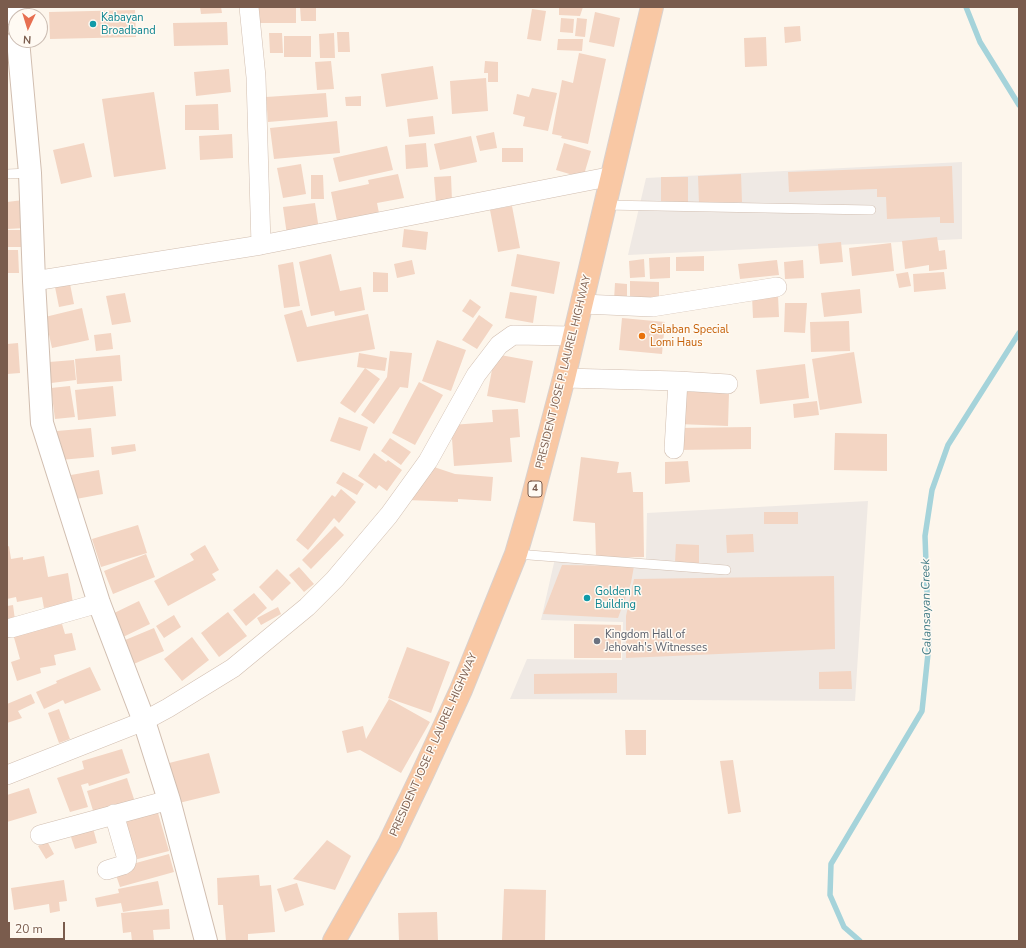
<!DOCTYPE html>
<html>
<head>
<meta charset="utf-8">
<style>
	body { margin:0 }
	#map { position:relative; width:1026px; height:948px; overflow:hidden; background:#fdf6ec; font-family:"Nunito Sans",sans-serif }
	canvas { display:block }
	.frame { position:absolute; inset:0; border:8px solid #7a5c4d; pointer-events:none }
	.north { position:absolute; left:8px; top:8px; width:40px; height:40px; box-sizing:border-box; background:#fffaf3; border:1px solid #cabbb1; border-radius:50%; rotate:184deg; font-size:11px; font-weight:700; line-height:16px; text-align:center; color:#7a5c4d }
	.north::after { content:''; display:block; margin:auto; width:14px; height:18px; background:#e76f51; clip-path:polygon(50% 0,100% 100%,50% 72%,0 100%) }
	.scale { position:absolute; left:8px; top:922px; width:57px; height:18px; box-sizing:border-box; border:2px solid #7a5c4d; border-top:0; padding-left:5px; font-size:12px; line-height:14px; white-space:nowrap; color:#7a5c4d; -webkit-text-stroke:3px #fffaf3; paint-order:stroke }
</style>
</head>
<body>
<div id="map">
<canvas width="1026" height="948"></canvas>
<div class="frame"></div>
<div class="north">N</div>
<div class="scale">20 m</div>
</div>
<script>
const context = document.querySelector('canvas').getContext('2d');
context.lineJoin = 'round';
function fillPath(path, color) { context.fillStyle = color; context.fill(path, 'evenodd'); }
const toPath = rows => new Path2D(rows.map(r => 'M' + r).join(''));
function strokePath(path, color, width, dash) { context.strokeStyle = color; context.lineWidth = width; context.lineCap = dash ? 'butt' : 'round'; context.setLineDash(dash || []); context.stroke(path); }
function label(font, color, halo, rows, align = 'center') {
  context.font = font + ' "Nunito Sans",sans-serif'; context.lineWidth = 3; context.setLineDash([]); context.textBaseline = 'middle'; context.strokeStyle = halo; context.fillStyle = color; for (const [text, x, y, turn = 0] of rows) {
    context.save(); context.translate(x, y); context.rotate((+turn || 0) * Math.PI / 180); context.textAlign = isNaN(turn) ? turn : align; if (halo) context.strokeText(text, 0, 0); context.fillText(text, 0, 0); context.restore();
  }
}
const industrial = toPath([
	[962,162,962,239,628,255,646,178],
	[868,501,855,701,510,699,527,659,622,660,623,622,541,620,556,554,646,559,647,513]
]);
const stream = toPath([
	[966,7,980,42,1019,105],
	[860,941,844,927,830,895,831,864,922,711,929,644,925,536,932,490,948,445,1019,333]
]);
const building = toPath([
	[200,7,221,7,222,13,201,14],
	[259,7,296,7,296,23,259,23],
	[300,7,316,7,316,21,301,21],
	[559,7,583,7,580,16,559,15],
	[532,9,546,11,541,41,527,39],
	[135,10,136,37,50,39,49,12],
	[595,12,620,18,614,47,589,42],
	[561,18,574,19,573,33,560,32],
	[577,18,587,19,585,37,575,36],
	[227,22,228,45,174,46,173,23],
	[800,26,801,41,785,43,784,27],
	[337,32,349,32,350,52,338,52],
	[269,33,282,33,283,53,270,53],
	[334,33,335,58,320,58,319,34],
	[284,36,311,36,311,57,284,57],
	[766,37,767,66,745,67,744,38],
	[558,39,583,39,582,51,557,50],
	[579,53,606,59,588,144,561,138,562,136,552,134,562,80,573,83],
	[331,61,334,89,317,90,315,62],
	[485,61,498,62,498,82,488,82,488,73,484,73],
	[433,66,438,99,386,107,381,74],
	[229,69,231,92,196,96,194,72],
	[486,78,488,111,452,114,450,81],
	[532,88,557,93,548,131,523,126,525,117,513,114,517,94,529,97],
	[154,92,166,169,114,177,102,99],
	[326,93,328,117,268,122,266,97],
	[361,96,361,106,346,106,345,97],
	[218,104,219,130,185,130,185,105],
	[433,116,435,134,409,137,407,119],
	[337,121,340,153,274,159,270,128],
	[494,132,497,148,480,151,476,136],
	[232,134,233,158,200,160,199,136],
	[471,136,477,162,440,170,434,144],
	[84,143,92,177,61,184,53,150],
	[426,143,428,167,406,169,405,145],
	[564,143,591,151,583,178,556,170],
	[387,146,393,170,339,182,333,158],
	[502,148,523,148,523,162,502,162],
	[301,164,306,194,283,198,277,168],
	[952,166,954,223,940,223,940,217,887,219,886,197,877,197,877,189,789,192,788,172],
	[398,174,404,198,377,203,380,218,338,226,331,192,369,184,368,180],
	[741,174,742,202,699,204,698,176],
	[311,175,323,175,324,199,311,199],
	[451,176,452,201,436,202,434,177],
	[661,177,688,177,688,205,661,205],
	[23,200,25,228,7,229,7,202],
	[315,203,319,230,287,235,283,207],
	[512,206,520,248,498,252,490,210],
	[404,229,428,232,426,250,402,247],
	[7,230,30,230,31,247,7,247],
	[937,237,939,251,945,250,947,269,929,271,929,265,905,269,902,241],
	[841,242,843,262,820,264,818,244],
	[891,243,894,271,852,276,849,248],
	[7,250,18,250,19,273,7,273],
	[331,254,340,291,361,287,365,310,335,316,334,311,311,316,299,262],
	[517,254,560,262,554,294,511,286],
	[704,256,704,271,676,271,676,257],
	[670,257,670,278,650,279,649,258],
	[644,259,645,277,630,278,629,261],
	[412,260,415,274,397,278,394,264],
	[777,260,779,275,740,279,738,264],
	[803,260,804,278,785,279,784,262],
	[293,262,300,306,284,308,278,265],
	[373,272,388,273,388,292,373,292],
	[908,272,911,286,899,288,896,274],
	[944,272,946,289,914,292,913,274],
	[630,281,659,282,659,300,630,299],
	[615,283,627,284,627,300,614,300],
	[70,284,74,304,59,307,55,287],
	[860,289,862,313,824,317,821,293],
	[510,292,537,296,533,323,505,318],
	[125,293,131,322,112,325,106,296],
	[778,295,779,317,753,318,752,296],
	[470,299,481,307,473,318,462,311],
	[785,303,807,303,805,333,784,332],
	[82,308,89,340,52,348,45,317],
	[302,310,307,327,368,314,375,349,297,362,284,315],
	[479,315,493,325,477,349,462,340],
	[622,318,665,322,662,354,619,350],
	[849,321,850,351,811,352,810,322],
	[111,333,113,349,96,351,94,335],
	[437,340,466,350,451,391,422,381],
	[18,343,20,373,7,374,7,344],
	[390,351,412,353,408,388,400,387,374,424,361,415,387,377],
	[854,352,862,403,820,410,812,359],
	[359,353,387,358,385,371,357,367],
	[495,354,533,361,525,403,487,396],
	[120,355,122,381,77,384,75,359],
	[74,360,76,380,51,383,49,362],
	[805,364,809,398,760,404,756,370],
	[365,368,380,379,355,413,340,403],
	[419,382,443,395,415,445,392,433],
	[70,386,75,417,55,419,51,388],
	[113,386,116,416,78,420,75,390],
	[679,391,729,393,728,426,678,424],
	[817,401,819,415,794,418,793,404],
	[518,409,520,437,510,438,512,462,454,466,451,425,493,422,492,410],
	[339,417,368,427,360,451,330,441],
	[751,427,751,449,677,450,676,428],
	[91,428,94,457,60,460,57,431],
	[835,433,887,434,887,471,834,470],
	[390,438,411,452,401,465,381,451],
	[135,444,136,451,112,455,111,447],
	[374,453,386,462,388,460,402,470,387,491,379,485,376,489,358,476],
	[581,457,619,462,617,473,631,472,633,492,643,492,644,557,596,558,595,523,573,521],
	[688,461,690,482,665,484,665,462],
	[431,466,455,474,493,477,491,501,458,499,458,502,407,500],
	[99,470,103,494,76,499,71,475],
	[343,472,364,484,357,495,336,483],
	[341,489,356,502,339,523,334,518,308,550,296,540,332,495,335,497],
	[764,512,798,512,798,524,764,524],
	[138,525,147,553,101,567,92,539],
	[335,526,344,535,311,569,302,560],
	[753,534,754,552,727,553,726,535],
	[676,544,699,545,699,563,675,562],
	[205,545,219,570,212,574,216,580,168,606,154,581,194,560,190,554],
	[9,546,11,559,23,557,23,560,44,556,48,577,68,573,73,603,44,608,42,597,17,602,16,597,7,599,7,547],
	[146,554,155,577,113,594,104,571],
	[562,565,634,566,631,583,618,618,543,614],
	[299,567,314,584,304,592,289,575],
	[277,569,291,583,272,601,259,587],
	[834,576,835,649,626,658,626,616,634,579],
	[254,593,267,608,246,626,233,610],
	[139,601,150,624,121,638,110,615],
	[13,605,15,620,7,621,7,606],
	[278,607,281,614,261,625,257,618],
	[228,612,247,636,219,657,201,633],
	[174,615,181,627,164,638,156,626],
	[62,624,65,634,72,633,76,650,54,655,56,665,40,668,41,673,17,681,11,662,20,659,13,634],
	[574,624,621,625,621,658,574,658],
	[154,628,164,651,129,666,118,643],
	[192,637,209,660,182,681,164,659],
	[407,647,450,662,431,713,388,698],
	[90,667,101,690,65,704,63,700,44,709,36,692,57,683,56,681],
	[851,671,852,689,819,689,819,672],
	[617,673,617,693,534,694,534,674],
	[31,694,35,703,18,711,22,718,7,723,7,704],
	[389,699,430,722,401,773,360,750,347,753,342,731,363,726,366,739],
	[59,709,70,739,59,743,48,713],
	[625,730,646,730,646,755,626,755],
	[122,749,130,773,89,786,88,783,81,785,88,807,70,812,57,778,84,769,82,761],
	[209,753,220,793,179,803,169,763],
	[733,760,741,812,728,814,720,761],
	[127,778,136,805,95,817,87,791],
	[29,788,37,813,7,822,7,795],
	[156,806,169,851,130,861,117,816],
	[93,828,97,843,75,849,70,834],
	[327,840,351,856,335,890,293,879],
	[47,841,54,854,46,859,38,846],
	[169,854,174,872,120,887,114,869],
	[259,875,260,886,271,885,275,932,248,934,248,941,226,941,223,905,218,905,217,878],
	[64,880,67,901,59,902,60,911,50,913,49,904,14,910,11,888],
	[158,881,163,905,123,912,121,903,97,907,95,898,119,893,118,889],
	[297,883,304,905,285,912,277,889],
	[504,889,546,890,545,941,502,940],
	[169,909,170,929,153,930,154,941,132,941,131,932,123,933,121,913],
	[437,912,438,941,399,941,398,913]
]);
const service = toPath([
	[7,174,30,173],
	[604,205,871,210],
	[516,554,726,570]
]);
const minor = toPath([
	[249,7,256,77,261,245],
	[34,281,261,245,613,176],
	[582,304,652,307,777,287],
	[564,378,678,381,728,384],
	[674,449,678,381],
	[11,628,99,603],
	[7,775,144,721,168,708,233,668,307,607,335,579,389,515,428,461,476,375,499,345,513,335,574,336],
	[40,835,169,800],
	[107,870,123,865,126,863,127,859,114,814]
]);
const tertiary = toPath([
	[15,7,16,16],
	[18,40,30,173,34,281,42,423,99,603,144,721,169,800,206,941]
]);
const trunk = toPath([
	[334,941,389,844,422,775,461,690,516,554,531,503,564,378,652,7]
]);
const markers = [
	[93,24,4,"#0f9aa8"],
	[642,336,4,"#e8710a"],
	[587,598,4,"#0f9aa8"],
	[597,641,4,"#6b7280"]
];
const shields = [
	[535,489,14]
];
const shieldNames = [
	["4",535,489]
];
const cultureNames = [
	["Kabayan",101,18],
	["Broadband",101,31],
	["Golden R",595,592],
	["Building",595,605]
];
const foodNames = [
	["Salaban Special",650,330],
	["Lomi Haus",650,343]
];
const streetNames = [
	["PRESIDENT JOSE P. LAUREL HIGHWAY",564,372,-76],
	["PRESIDENT JOSE P. LAUREL HIGHWAY",434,745,-66]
];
const worshipNames = [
	["Kingdom Hall of",605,635],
	["Jehovah's Witnesses",605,648]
];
const waterNames = [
	["Calansayan Creek",927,607,-91]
];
fillPath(industrial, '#efe9e4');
strokePath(stream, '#a5d3da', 5.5);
fillPath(building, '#f3d5c3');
strokePath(service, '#d1beb0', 10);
strokePath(minor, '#d1beb0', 20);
strokePath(tertiary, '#d1beb0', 24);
strokePath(trunk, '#dad1cd', 24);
strokePath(service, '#fff', 9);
strokePath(minor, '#fff', 19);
strokePath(tertiary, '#fff', 22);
strokePath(trunk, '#f9c8a4', 22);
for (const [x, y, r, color] of markers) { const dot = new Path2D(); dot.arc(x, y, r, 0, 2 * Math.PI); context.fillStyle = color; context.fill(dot); strokePath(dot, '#fffaf3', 1.5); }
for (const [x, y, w] of shields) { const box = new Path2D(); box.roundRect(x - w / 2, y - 8, w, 16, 3); context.fillStyle = '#fffaf3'; context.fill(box); strokePath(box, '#7a5c4d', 1); }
label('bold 10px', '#7a5c4d', null, shieldNames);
label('11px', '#0d838f', '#fffaf3', cultureNames, 'left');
label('11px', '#c56008', '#fffaf3', foodNames, 'left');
label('11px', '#7a5c4d', '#fffaf3', streetNames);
label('11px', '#5b616d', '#fffaf3', worshipNames, 'left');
label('italic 12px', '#437c86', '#fffaf3', waterNames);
</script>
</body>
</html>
